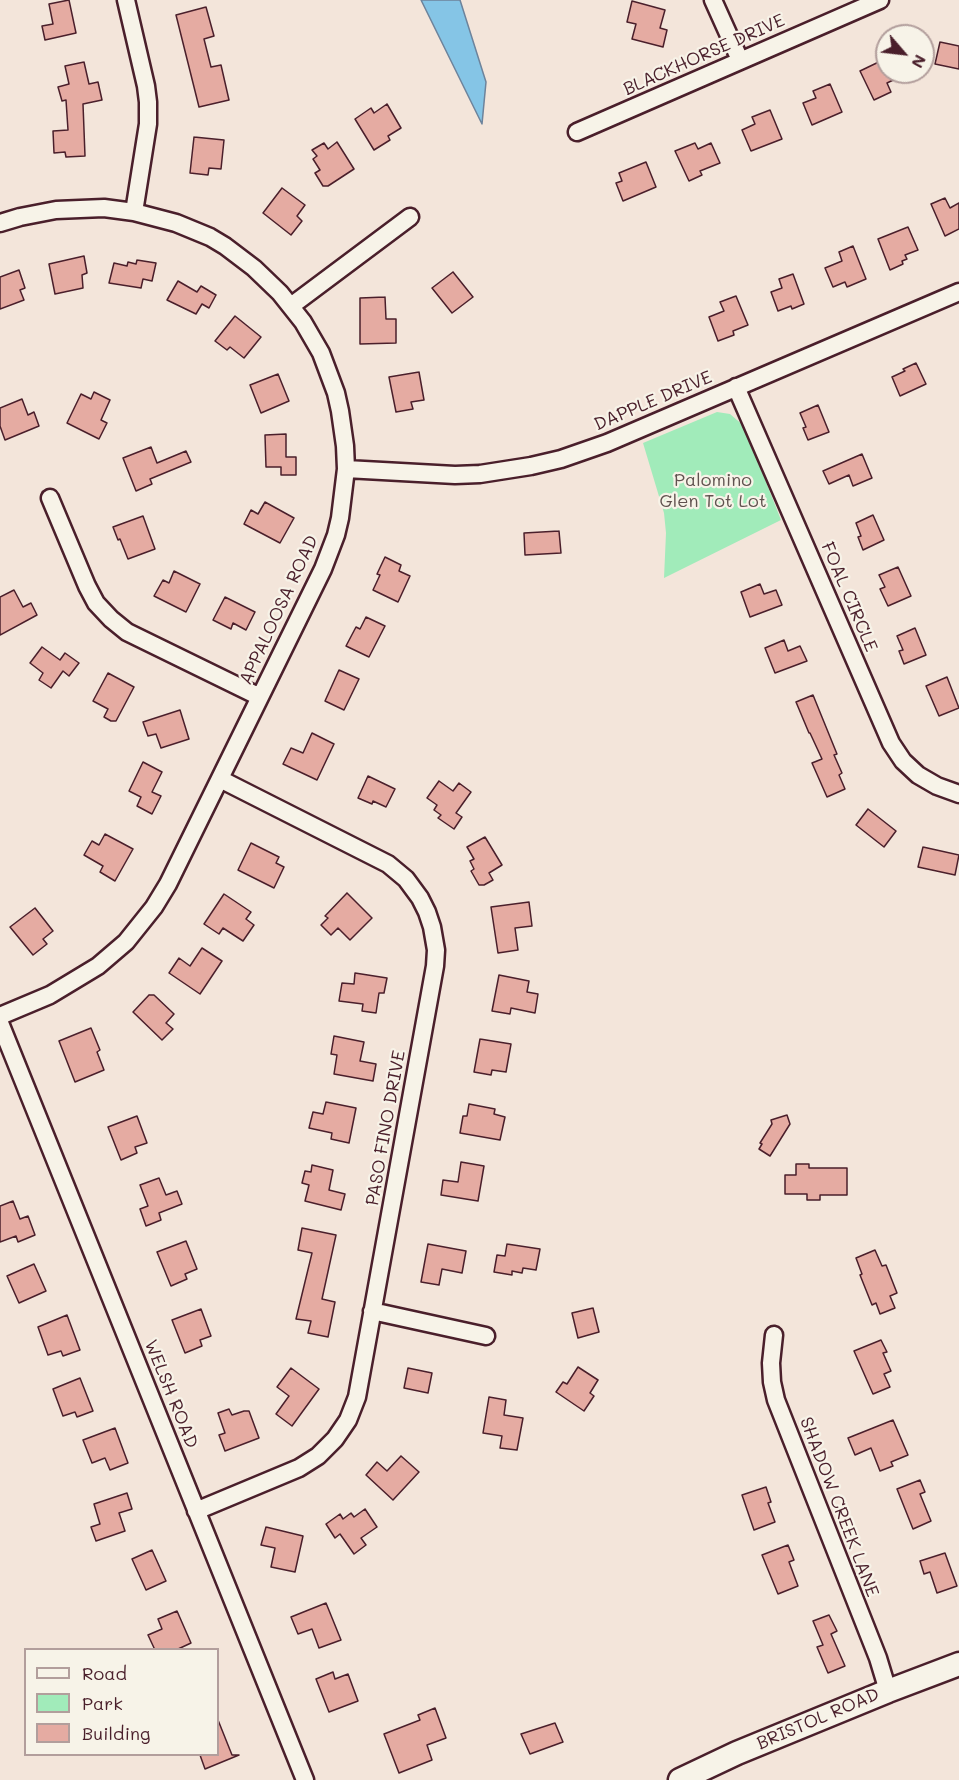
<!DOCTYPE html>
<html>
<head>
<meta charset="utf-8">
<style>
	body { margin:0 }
	#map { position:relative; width:959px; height:1780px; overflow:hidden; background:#f3e5da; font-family:Mali,sans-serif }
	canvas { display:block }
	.legend { position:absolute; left:24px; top:1648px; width:195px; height:108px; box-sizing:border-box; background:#f7f3e8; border:2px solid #b29e9c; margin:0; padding:8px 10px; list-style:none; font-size:18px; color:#4a1f2b }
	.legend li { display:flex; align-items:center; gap:12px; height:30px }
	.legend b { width:30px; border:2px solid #b29e9c }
	.north { position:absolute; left:875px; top:24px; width:60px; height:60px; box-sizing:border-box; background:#f7f3e8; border:2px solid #b29e9c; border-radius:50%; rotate:118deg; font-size:16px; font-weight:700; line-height:24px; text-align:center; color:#4a1f2b }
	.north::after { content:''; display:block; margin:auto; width:21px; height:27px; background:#4a1f2b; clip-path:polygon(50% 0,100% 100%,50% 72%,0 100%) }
</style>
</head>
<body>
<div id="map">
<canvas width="959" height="1780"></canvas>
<ul class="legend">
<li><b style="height:8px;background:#f7f3e8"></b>Road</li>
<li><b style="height:16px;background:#a1ebba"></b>Park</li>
<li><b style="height:16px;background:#e5aba2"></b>Building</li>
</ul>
<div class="north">N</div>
</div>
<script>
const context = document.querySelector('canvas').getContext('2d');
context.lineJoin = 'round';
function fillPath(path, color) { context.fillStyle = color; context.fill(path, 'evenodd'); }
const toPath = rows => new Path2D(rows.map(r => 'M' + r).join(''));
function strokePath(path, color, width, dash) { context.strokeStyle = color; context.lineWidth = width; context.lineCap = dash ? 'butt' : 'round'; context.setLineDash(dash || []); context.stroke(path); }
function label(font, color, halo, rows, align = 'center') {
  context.font = font + ' Mali,sans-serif'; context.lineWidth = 4.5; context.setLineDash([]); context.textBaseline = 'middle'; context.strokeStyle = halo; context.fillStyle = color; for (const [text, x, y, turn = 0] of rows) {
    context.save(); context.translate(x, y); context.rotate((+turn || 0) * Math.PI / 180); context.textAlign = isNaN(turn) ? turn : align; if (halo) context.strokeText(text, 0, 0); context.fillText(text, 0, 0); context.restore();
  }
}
const green = toPath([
	[717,412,730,414,744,426,781,520,664,578,666,533,664,513,643,443]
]);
const water = toPath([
	[421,0,460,0,486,82,482,124,421,0]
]);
const building = toPath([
	[69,0,76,33,45,40,42,26,53,24,49,4,69,0],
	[632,1,665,10,660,28,667,30,663,47,632,39,636,24,627,22,632,1],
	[206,7,214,36,204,39,211,67,221,65,229,100,199,107,176,15,206,7],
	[940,42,959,46,959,69,935,64,940,42],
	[887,58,887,72,910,72,887,83,891,92,874,100,860,71,887,58],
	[84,62,89,84,98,82,102,100,83,104,85,156,66,157,65,152,54,153,53,131,68,130,66,100,62,101,58,87,69,84,65,66,84,62],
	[830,84,842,112,812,125,803,103,816,98,813,91,830,84],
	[387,104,401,128,388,136,390,140,374,150,355,119,371,108,374,113,387,104],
	[770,110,782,139,751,151,742,130,755,124,752,117,770,110],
	[194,137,224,140,221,169,209,168,208,175,190,173,194,137],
	[337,142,354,169,328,186,323,186,315,173,320,170,313,159,317,156,312,150,324,143,328,149,337,142],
	[695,143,698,149,711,143,720,163,700,171,702,175,689,181,675,151,695,143],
	[646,162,656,187,623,201,616,183,622,181,619,173,646,162],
	[282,188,305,205,297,216,302,221,291,235,263,213,282,188],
	[945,198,950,208,959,203,959,229,945,236,931,204,945,198],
	[908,227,918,250,905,255,907,259,902,261,903,264,890,270,878,239,908,227],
	[853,246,866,279,847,287,845,282,833,287,825,268,842,261,839,252,853,246],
	[84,256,87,273,82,275,83,288,55,294,49,264,84,256],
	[137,260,156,263,152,281,143,279,141,288,109,283,114,263,127,266,128,262,136,264,137,260],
	[19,270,25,288,20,290,24,300,0,309,0,277,19,270],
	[453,272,473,297,452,313,432,288,453,272],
	[793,274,804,304,792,309,791,306,778,311,771,292,782,288,779,279,793,274],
	[178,281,197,292,201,286,216,295,209,308,202,304,196,314,167,300,178,281],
	[736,296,748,325,733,331,734,335,718,341,709,317,724,311,720,302,736,296],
	[385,297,386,319,396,319,396,343,360,344,360,298,385,297],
	[235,316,261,337,244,358,230,347,227,350,215,341,235,316],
	[916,363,926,384,900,396,892,377,905,371,903,369,916,363],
	[419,372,424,400,411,402,413,409,396,412,389,377,419,372],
	[278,374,289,401,261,413,250,385,278,374],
	[94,392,110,400,101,420,107,423,99,439,67,423,81,394,91,399,94,392],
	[22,399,28,415,34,412,39,426,5,440,0,426,0,408,22,399],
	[818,405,829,432,808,440,803,428,806,427,800,413,818,405],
	[286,434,286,457,296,457,296,475,281,475,281,467,266,467,265,435,286,434],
	[151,447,157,463,186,451,191,462,150,479,152,484,136,491,123,458,151,447],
	[862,454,872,478,853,486,849,475,829,484,823,471,862,454],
	[265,502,294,518,280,543,244,524,251,510,258,514,265,502],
	[873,515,884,540,863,550,858,537,861,536,856,523,873,515],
	[143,516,155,549,128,559,120,539,118,540,113,527,143,516],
	[559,531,561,553,525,555,524,533,559,531],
	[385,557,401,565,399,571,410,576,398,602,373,590,380,575,377,574,385,557],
	[898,567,911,596,888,606,880,589,885,587,879,575,898,567],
	[174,571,200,584,186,612,154,596,163,580,169,583,174,571],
	[760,584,764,594,776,590,782,605,750,617,741,592,760,584],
	[14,590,23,607,31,603,37,615,0,635,0,597,14,590],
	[225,597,255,612,246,630,233,623,231,629,213,620,225,597],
	[366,617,385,626,369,657,346,646,356,627,360,629,366,617],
	[915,628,926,655,904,664,899,651,903,650,897,636,915,628],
	[784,640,788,651,800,646,807,661,775,673,765,648,784,640],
	[42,647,60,660,65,653,79,663,69,676,63,671,51,688,39,680,43,673,30,663,42,647],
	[339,670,359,679,344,710,325,701,339,670],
	[108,673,134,687,116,721,111,721,104,717,108,709,93,701,108,673],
	[947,677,959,708,939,716,926,686,947,677],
	[813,695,837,754,834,755,842,773,839,775,845,789,827,797,812,763,822,759,810,733,809,733,796,702,813,695],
	[180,710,189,739,161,748,156,734,148,736,143,722,180,710],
	[312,733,334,744,317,780,283,764,291,748,303,753,312,733],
	[143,762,162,772,152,792,161,796,152,814,137,806,141,797,129,791,143,762],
	[368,776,395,789,386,807,373,801,372,804,358,798,368,776],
	[439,781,453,791,459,783,471,792,456,813,462,817,454,829,438,818,441,815,434,810,437,805,427,798,439,781],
	[868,809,896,831,884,847,856,825,868,809],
	[105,834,133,849,115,881,100,872,103,866,84,855,92,841,99,845,105,834],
	[485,837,502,865,489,873,493,880,484,885,479,885,471,871,474,869,470,861,474,859,467,847,485,837],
	[251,843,279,857,276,863,284,867,274,888,238,870,251,843],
	[923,847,959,855,955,875,918,867,923,847],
	[347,893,372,918,350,940,338,928,331,935,321,925,328,918,325,916,347,893],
	[224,894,251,912,246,919,254,925,243,941,223,928,219,934,204,924,224,894],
	[529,902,532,926,515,928,518,950,498,953,491,907,529,902],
	[35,908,53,931,43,939,47,944,33,955,10,927,35,908],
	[202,948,222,961,200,994,169,973,179,958,190,966,202,948],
	[355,973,387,978,384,993,379,993,376,1013,362,1011,363,1004,339,1001,342,983,354,984,355,973],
	[499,975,529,981,527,992,538,994,535,1013,511,1008,510,1014,492,1011,499,975],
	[149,995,154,995,174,1014,166,1023,173,1029,162,1040,133,1012,149,995],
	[91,1028,100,1050,97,1052,104,1070,75,1082,59,1041,91,1028],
	[334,1036,364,1042,360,1061,376,1064,373,1081,334,1074,337,1055,331,1054,334,1036],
	[480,1039,511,1044,506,1072,492,1070,491,1075,474,1072,480,1039],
	[326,1102,356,1108,349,1143,331,1139,332,1133,309,1128,313,1112,323,1114,326,1102],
	[469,1104,495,1109,494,1114,505,1117,500,1140,460,1133,463,1116,467,1116,469,1104],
	[787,1115,790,1124,770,1156,759,1149,762,1144,760,1143,772,1124,771,1120,787,1115],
	[137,1116,147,1143,135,1147,137,1153,121,1160,108,1127,137,1116],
	[461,1162,484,1166,478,1201,441,1195,443,1180,458,1182,461,1162],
	[796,1164,809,1164,809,1168,847,1168,847,1195,820,1195,820,1200,807,1200,807,1194,785,1194,785,1175,796,1175,796,1164],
	[312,1165,333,1170,329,1190,345,1194,341,1210,305,1201,309,1185,302,1183,305,1171,311,1172,312,1165],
	[159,1178,166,1195,177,1191,182,1204,159,1213,161,1220,146,1226,140,1209,148,1206,140,1185,159,1178],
	[13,1201,20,1219,28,1216,35,1235,18,1242,16,1236,0,1242,0,1206,13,1201],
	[302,1228,336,1235,322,1299,335,1302,328,1337,308,1333,311,1321,296,1319,312,1253,298,1250,302,1228],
	[186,1241,197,1269,185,1274,187,1279,171,1286,157,1252,186,1241],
	[428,1244,466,1251,462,1273,442,1269,439,1285,421,1282,428,1244],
	[507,1244,540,1249,536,1270,523,1268,522,1273,512,1271,512,1275,494,1272,497,1255,505,1256,507,1244],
	[875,1250,882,1266,886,1265,897,1293,890,1296,895,1308,880,1314,876,1303,872,1305,860,1275,862,1274,856,1258,875,1250],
	[34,1264,46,1291,19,1303,7,1276,34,1264],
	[593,1308,599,1332,578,1338,572,1313,593,1308],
	[201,1309,211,1336,200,1340,202,1346,185,1353,172,1320,201,1309],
	[67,1315,80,1350,63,1356,61,1351,48,1355,38,1327,67,1315],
	[881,1340,887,1352,883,1353,891,1371,884,1374,890,1387,873,1394,854,1351,881,1340],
	[578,1367,598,1380,590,1393,594,1396,584,1411,556,1392,563,1382,567,1384,578,1367],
	[291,1368,319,1389,292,1426,276,1414,289,1396,277,1387,291,1368],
	[408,1368,432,1373,428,1393,404,1388,408,1368],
	[80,1378,93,1411,77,1417,75,1412,63,1416,53,1389,80,1378],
	[489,1397,506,1400,504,1415,523,1418,517,1450,500,1448,502,1436,483,1433,489,1397],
	[229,1409,232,1415,244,1411,249,1411,259,1438,225,1451,219,1435,225,1433,218,1413,229,1409],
	[893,1420,908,1455,891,1462,893,1466,880,1471,871,1448,855,1455,848,1438,893,1420],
	[115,1428,128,1463,110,1470,105,1458,92,1463,83,1440,115,1428],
	[401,1456,419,1472,393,1500,366,1475,377,1462,387,1471,401,1456],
	[920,1480,925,1492,920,1494,931,1521,913,1529,897,1489,920,1480],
	[766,1487,771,1502,768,1503,775,1522,754,1530,742,1495,766,1487],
	[127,1493,132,1509,119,1513,125,1531,96,1541,91,1527,100,1524,94,1504,127,1493],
	[365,1509,377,1527,361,1538,366,1545,354,1554,340,1534,335,1538,326,1524,340,1514,343,1519,351,1513,354,1517,365,1509],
	[266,1527,303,1536,295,1572,271,1567,275,1548,261,1545,266,1527],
	[788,1545,794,1560,789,1562,798,1586,778,1594,762,1555,788,1545],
	[152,1550,166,1581,146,1590,132,1559,152,1550],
	[945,1553,957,1586,937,1593,930,1572,924,1574,920,1561,945,1553],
	[326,1603,341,1640,319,1648,312,1629,298,1634,291,1617,326,1603],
	[177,1611,191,1643,176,1650,155,1650,148,1635,162,1629,158,1619,177,1611],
	[829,1615,837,1631,831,1634,845,1666,828,1673,817,1647,823,1645,813,1621,829,1615],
	[333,1672,335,1679,348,1674,358,1701,329,1712,316,1679,333,1672],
	[435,1708,446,1738,427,1745,432,1760,399,1773,384,1734,420,1720,418,1715,435,1708],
	[218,1720,232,1755,239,1755,205,1769,200,1755,218,1755,218,1720],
	[555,1723,563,1742,530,1754,521,1734,555,1723]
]);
const street = toPath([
	[126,0,146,86,148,102,148,124,134,212],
	[713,0,740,60],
	[577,132,880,0],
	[0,223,20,217,56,210,104,208,134,212,176,223,210,237,225,246,254,268,280,293,303,322,321,353,336,393,340,411,345,446,346,469,340,518,336,535,323,569,168,884,154,907,126,942,98,966,50,995,0,1016],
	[291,306,410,217],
	[736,387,891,743,903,761,918,775,937,786,959,794],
	[346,469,455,475,480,474,531,466,561,459,607,443,959,292],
	[50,498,87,586,96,603,111,619,127,632,260,697],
	[0,1023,305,1780],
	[372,1311,486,1336],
	[774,1335,771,1363,772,1382,776,1400,878,1658,888,1691],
	[196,1511,299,1468,318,1456,335,1439,348,1420,357,1397,435,966,436,950,432,927,427,912,420,898,406,879,388,864,220,779]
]);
const secondary = toPath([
	[680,1780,737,1753,888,1691,959,1664]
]);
const streetNames = [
	["BLACKHORSE DRIVE",704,55,-24],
	["DAPPLE DRIVE",653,401,-23],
	["FOAL CIRCLE",849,597,67],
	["APPALOOSA ROAD",279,610,-65],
	["PASO FINO DRIVE",386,1128,-80],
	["WELSH ROAD",171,1394,68],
	["SHADOW CREEK LANE",839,1507,69],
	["BRISTOL ROAD",818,1719,-23]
];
const parkNames = [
	["Palomino",713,480],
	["Glen Tot Lot",713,501]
];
fillPath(green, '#a1ebba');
fillPath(water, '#85c5e6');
strokePath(water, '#6d839b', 1.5);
fillPath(building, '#e5aba2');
strokePath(building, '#4a1f2b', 1.5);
strokePath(street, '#4a1f2b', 21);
strokePath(secondary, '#4a1f2b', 27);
strokePath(street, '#f7f3e8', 16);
strokePath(secondary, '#f7f3e8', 22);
label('18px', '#4a1f2b', '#f7f3e8', streetNames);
label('18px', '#60524f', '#f7f3e8', parkNames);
</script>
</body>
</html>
